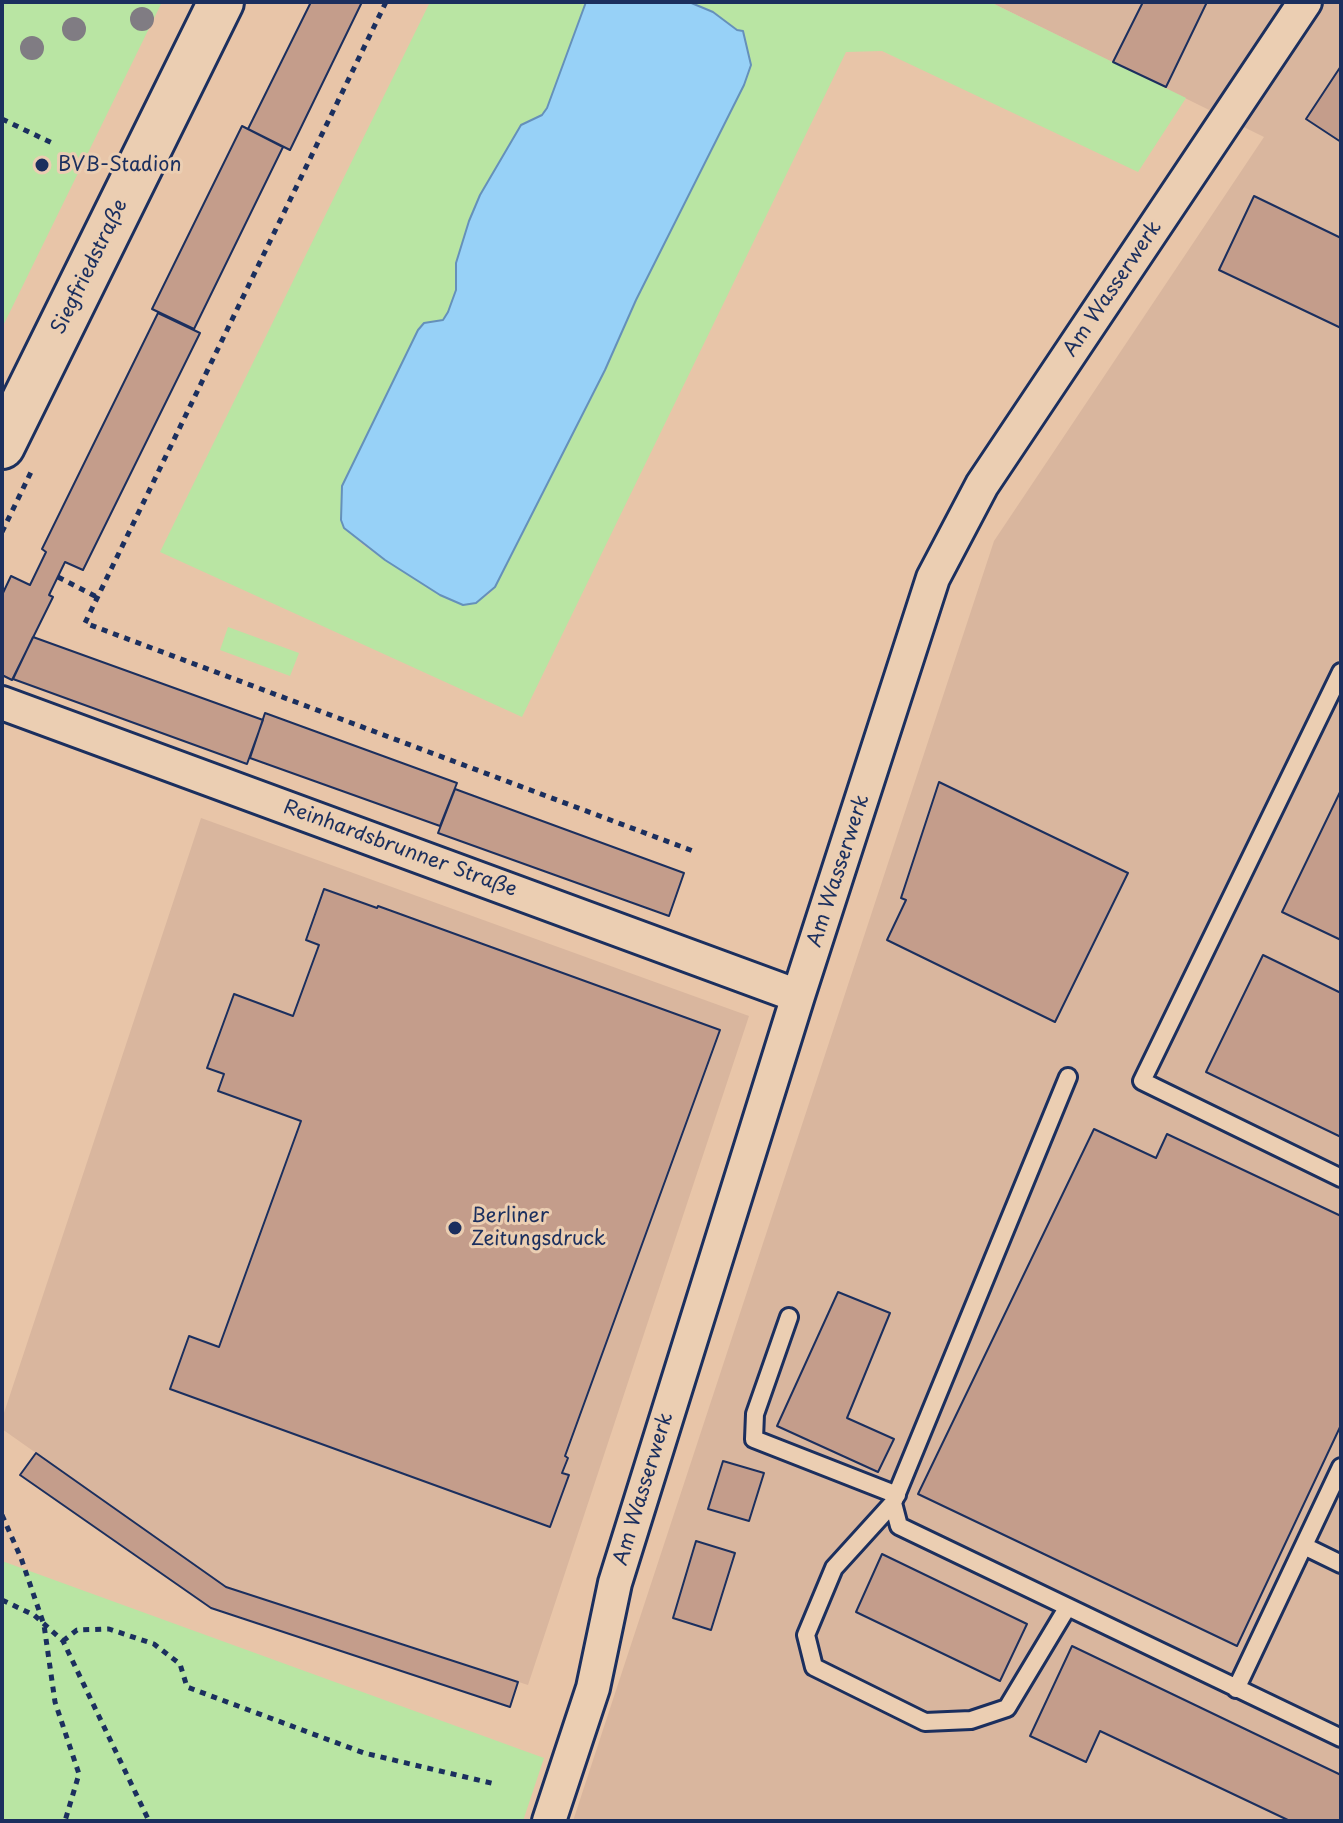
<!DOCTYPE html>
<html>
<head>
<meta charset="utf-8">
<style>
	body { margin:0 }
	#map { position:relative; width:1343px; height:1823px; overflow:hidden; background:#e8c5a8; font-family:"Playpen Sans",sans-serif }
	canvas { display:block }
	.frame { position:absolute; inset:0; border:4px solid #1b2f5e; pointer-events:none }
</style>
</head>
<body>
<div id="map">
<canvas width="1343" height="1823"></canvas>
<div class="frame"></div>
</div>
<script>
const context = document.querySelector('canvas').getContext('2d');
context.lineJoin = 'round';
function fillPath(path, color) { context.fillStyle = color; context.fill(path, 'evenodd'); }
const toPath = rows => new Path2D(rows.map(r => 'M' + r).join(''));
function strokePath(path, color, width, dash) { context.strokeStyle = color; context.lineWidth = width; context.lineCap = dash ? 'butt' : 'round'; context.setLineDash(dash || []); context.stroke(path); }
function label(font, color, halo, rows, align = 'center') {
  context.font = font + ' "Playpen Sans",sans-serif'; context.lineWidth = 6; context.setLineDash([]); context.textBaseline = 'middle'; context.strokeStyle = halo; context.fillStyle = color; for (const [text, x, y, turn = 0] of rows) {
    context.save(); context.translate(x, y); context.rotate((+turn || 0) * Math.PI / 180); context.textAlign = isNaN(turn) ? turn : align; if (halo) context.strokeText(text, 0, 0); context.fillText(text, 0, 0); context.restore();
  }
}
const built = toPath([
	[990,2,1341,2,1341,1821,573,1821,994,541,1264,137],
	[201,818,749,1016,528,1685,226,1587,2,1429,2,1419]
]);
const green = toPath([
	[2,2,162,2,2,328],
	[430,2,586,2,547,108,542,115,521,125,480,195,469,221,456,263,456,290,448,312,443,320,424,323,342,524,362,544,385,560,440,595,463,605,488,595,495,587,605,370,636,300,737,31,713,12,689,2,990,2,1186,98,1138,172,882,51,846,52,522,717,160,552],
	[228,627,299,653,290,676,220,650],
	[2,1561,544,1758,523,1821,2,1821]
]);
const water = toPath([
	[586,2,689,2,713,12,737,30,743,31,751,65,744,85,636,300,605,370,495,587,476,603,463,605,440,595,385,560,344,528,341,520,342,486,418,330,424,323,443,320,448,312,456,290,456,263,469,221,480,195,521,125,542,115,547,108,586,2]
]);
const building = toPath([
	[311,2,362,2,290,150,248,129,311,2],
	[1143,2,1207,2,1166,87,1113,62,1143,2],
	[1341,66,1341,142,1306,119,1341,66],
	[242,126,283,147,194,329,152,309,242,126],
	[1254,196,1341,238,1341,328,1219,270,1254,196],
	[158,313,200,333,83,570,65,562,49,595,53,597,12,680,2,675,2,595,11,576,30,585,46,552,42,549,158,313],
	[33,637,263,720,247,764,13,679,33,637],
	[265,713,457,783,440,826,250,758,265,713],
	[939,782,1128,873,1055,1022,887,940,906,900,901,898,939,782],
	[455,789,684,873,669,916,438,833,455,789],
	[1341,790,1341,940,1282,912,1341,790],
	[324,889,377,908,378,906,720,1030,565,1456,568,1458,562,1473,569,1475,550,1527,170,1389,189,1336,219,1347,301,1121,218,1091,224,1074,207,1068,234,994,293,1016,319,945,306,940,324,889],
	[1263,955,1341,993,1341,1137,1206,1072,1263,955],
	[1094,1129,1156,1158,1167,1134,1341,1216,1341,1425,1237,1646,918,1494,1094,1129],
	[838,1292,890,1313,847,1418,894,1439,878,1472,777,1426,838,1292],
	[36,1453,226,1587,518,1682,510,1707,211,1608,20,1475,36,1453],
	[723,1461,764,1473,749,1521,708,1509,723,1461],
	[696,1541,735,1553,711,1630,673,1618,696,1541],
	[882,1554,1027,1624,1000,1681,856,1612,882,1554],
	[1072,1646,1341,1775,1341,1821,1290,1821,1100,1731,1086,1762,1030,1736,1072,1646]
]);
const path = toPath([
	[386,2,85,623,693,851],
	[2,119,52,143],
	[2,532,31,472],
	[58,577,97,597],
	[2,1515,21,1558,44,1625,55,1702,79,1774,65,1821],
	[2,1600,34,1615,63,1641,149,1821],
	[63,1641,77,1630,109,1629,154,1644,180,1664,187,1687,364,1753,495,1784]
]);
const lane = toPath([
	[1341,672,1142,1081,1341,1178],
	[1068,1077,893,1503,899,1526,1341,1738],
	[789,1317,755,1414,754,1439,897,1495],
	[893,1503,834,1568,806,1635,814,1667,925,1722,971,1720,1007,1708,1067,1608],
	[1304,1546,1341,1564],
	[1236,1689,1341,1467]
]);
const street = toPath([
	[2,703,798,996],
	[549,1821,593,1688,615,1583,798,996,933,578,982,485,1305,2]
]);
const secondary = toPath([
	[2,446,221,2]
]);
const trees = [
	[142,19],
	[74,29],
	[32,48]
];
const markers = [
	[42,165,8,"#1b2f5e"],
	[455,1228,8,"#1b2f5e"]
];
const poiNames = [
	["BVB-Stadion",58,165],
	["Berliner",471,1216],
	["Zeitungsdruck",471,1239]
];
const streetNames = [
	["Siegfriedstraße",90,267,-64],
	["Am Wasserwerk",1113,289,-56],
	["Reinhardsbrunner Straße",400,849,20],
	["Am Wasserwerk",839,871,-72],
	["Am Wasserwerk",644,1489,-73]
];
fillPath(built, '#d9b69e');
fillPath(green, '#b9e5a3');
fillPath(water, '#97d1f7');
strokePath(water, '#6590ba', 2);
fillPath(building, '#c49d8b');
strokePath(building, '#1b2f5e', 2);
strokePath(lane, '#1b2f5e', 22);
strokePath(street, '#1b2f5e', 38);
strokePath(secondary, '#1b2f5e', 50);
strokePath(path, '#1b2f5e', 5, [6, 6]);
strokePath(lane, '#ebceb2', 16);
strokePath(street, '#ebceb2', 32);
strokePath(secondary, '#ebceb2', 44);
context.fillStyle = '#807c83';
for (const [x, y] of trees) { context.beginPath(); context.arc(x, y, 12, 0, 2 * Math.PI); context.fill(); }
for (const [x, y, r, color] of markers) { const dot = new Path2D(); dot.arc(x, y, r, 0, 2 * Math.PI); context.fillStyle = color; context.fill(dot); strokePath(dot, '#ebceb2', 3); }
label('20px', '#1b2f5e', '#ebceb2', poiNames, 'left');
label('20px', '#1b2f5e', '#ebceb2', streetNames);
</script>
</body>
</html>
